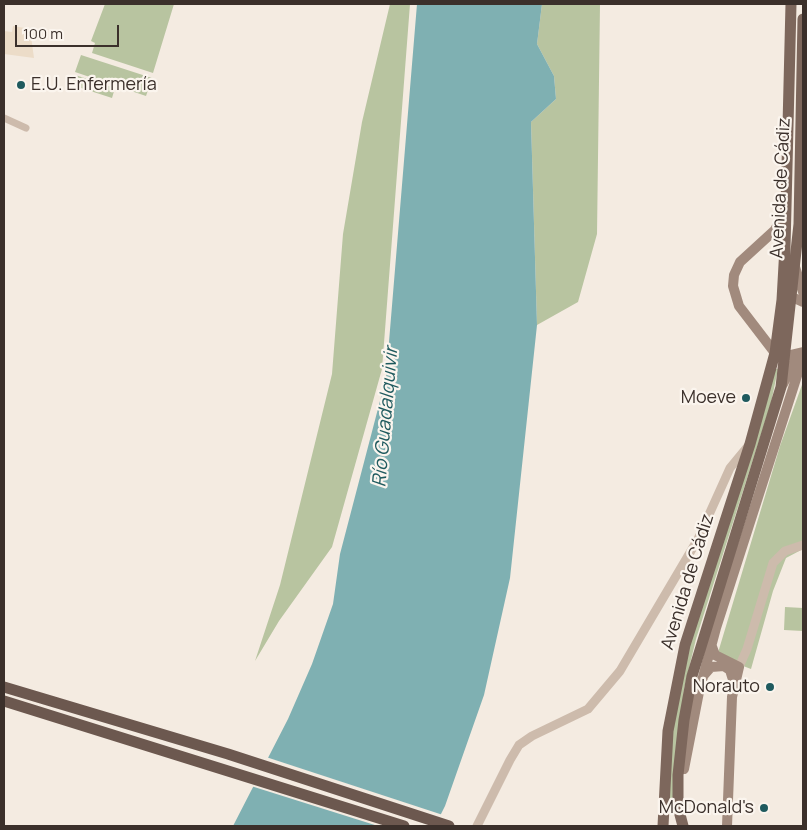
<!DOCTYPE html>
<html>
<head>
<meta charset="utf-8">
<style>
	body { margin:0 }
	#map { position:relative; width:807px; height:830px; overflow:hidden; background:#f4ebe1; font-family:Manrope,sans-serif }
	canvas { display:block }
	.frame { position:absolute; inset:0; border:5px solid #3b302b; pointer-events:none }
	.scale { position:absolute; left:15px; top:25px; width:104px; height:22px; box-sizing:border-box; border:2px solid #3b302b; border-top:0; padding-left:6px; font-size:15px; line-height:18px; white-space:nowrap; color:#3b302b; -webkit-text-stroke:4px #fbf5ee; paint-order:stroke }
</style>
</head>
<body>
<div id="map">
<canvas width="807" height="830"></canvas>
<div class="frame"></div>
<div class="scale">100 m</div>
</div>
<script>
const context = document.querySelector('canvas').getContext('2d');
context.lineJoin = 'round';
function fillPath(path, color) { context.fillStyle = color; context.fill(path, 'evenodd'); }
const toPath = rows => new Path2D(rows.map(r => 'M' + r).join(''));
function strokePath(path, color, width, dash) { context.strokeStyle = color; context.lineWidth = width; context.lineCap = dash ? 'butt' : 'round'; context.setLineDash(dash || []); context.stroke(path); }
function label(font, color, halo, rows, align = 'center') {
  context.font = font + ' Manrope,sans-serif'; context.lineWidth = 4.5; context.setLineDash([]); context.textBaseline = 'middle'; context.strokeStyle = halo; context.fillStyle = color; for (const [text, x, y, turn = 0] of rows) {
    context.save(); context.translate(x, y); context.rotate((+turn || 0) * Math.PI / 180); context.textAlign = isNaN(turn) ? turn : align; if (halo) context.strokeText(text, 0, 0); context.fillText(text, 0, 0); context.restore();
  }
}
const green = toPath([
	[105,4,174,4,153,73,92,53,95,43,91,41],
	[390,4,410,4,382,369,332,547,279,621,255,661,280,585,332,374,343,234,362,122],
	[542,4,600,4,597,234,578,302,537,325,531,122,556,99,554,76,537,44],
	[81,55,152,78,146,96,75,72],
	[75,75,115,88,112,98,72,85],
	[775,369,778,369,771,403,696,639,684,689,674,812,668,812,670,746,686,657],
	[803,382,803,549,786,558,773,591,751,669,717,656,780,446],
	[785,607,803,608,803,631,784,630]
]);
const plaza = toPath([
	[13,26,30,29,34,58,4,54,4,31,12,32]
]);
const water = toPath([
	[417,4,542,4,537,44,554,76,556,99,531,122,537,325,510,578,484,695,445,806,435,826,233,826,288,719,312,664,333,604,340,554,386,378]
]);
const pier = toPath([
	[266,757,443,815,437,826,378,826,251,786]
]);
const minor = toPath([
	[4,118,26,128]
]);
const tertiary = toPath([
	[739,667,747,649,773,563,785,551,803,545],
	[477,826,510,760,519,745,532,736,588,709,620,671,698,539,730,468,749,445]
]);
const secondary = toPath([
	[784,212,775,230,740,262,734,275,733,286,739,306,775,353,786,356,803,352],
	[795,267,803,292],
	[785,298,792,297,803,302],
	[783,384,798,354],
	[711,644,715,655,739,667,732,697,727,826],
	[704,675,711,667,724,666,730,670,734,683],
	[684,769,699,692,716,628,803,357]
]);
const primary = toPath([
	[663,826,668,731,685,645,750,444,775,353,782,300,785,247,791,4],
	[683,826,678,807,678,775,684,720,692,676,781,387,799,224,803,19]
]);
const trunk = toPath([
	[4,687,228,754,449,826],
	[4,701,404,826]
]);
const markers = [
	[21,85,5,"#1f5a5e"],
	[746,398,5,"#1f5a5e"],
	[770,687,5,"#1f5a5e"],
	[764,808,5,"#1f5a5e"]
];
const poiNames = [
	["E.U. Enfermería",31,85,"left"],
	["Moeve",736,398],
	["Norauto",760,687],
	["McDonald's",754,808]
];
const streetNames = [
	["Avenida de Cádiz",781,188,-87],
	["Avenida de Cádiz",688,582,-73]
];
const waterNames = [
	["Río Guadalquivir",386,417,-85]
];
fillPath(green, '#b8c4a0');
fillPath(plaza, '#ecdcc8');
fillPath(water, '#7fb0b2');
fillPath(pier, '#f4ebe1');
strokePath(minor, '#cdbbac', 7);
strokePath(tertiary, '#cdbbac', 9);
strokePath(secondary, '#a18a7d', 10);
strokePath(primary, '#7d675c', 11);
strokePath(trunk, '#6c584f', 11);
for (const [x, y, r, color] of markers) { const dot = new Path2D(); dot.arc(x, y, r, 0, 2 * Math.PI); context.fillStyle = color; context.fill(dot); strokePath(dot, '#fbf5ee', 2); }
label('18px', '#3b302b', '#fbf5ee', poiNames, 'right');
label('18px', '#3b302b', '#fbf5ee', streetNames);
label('italic 19px', '#1f5a5e', '#fbf5ee', waterNames);
</script>
</body>
</html>
